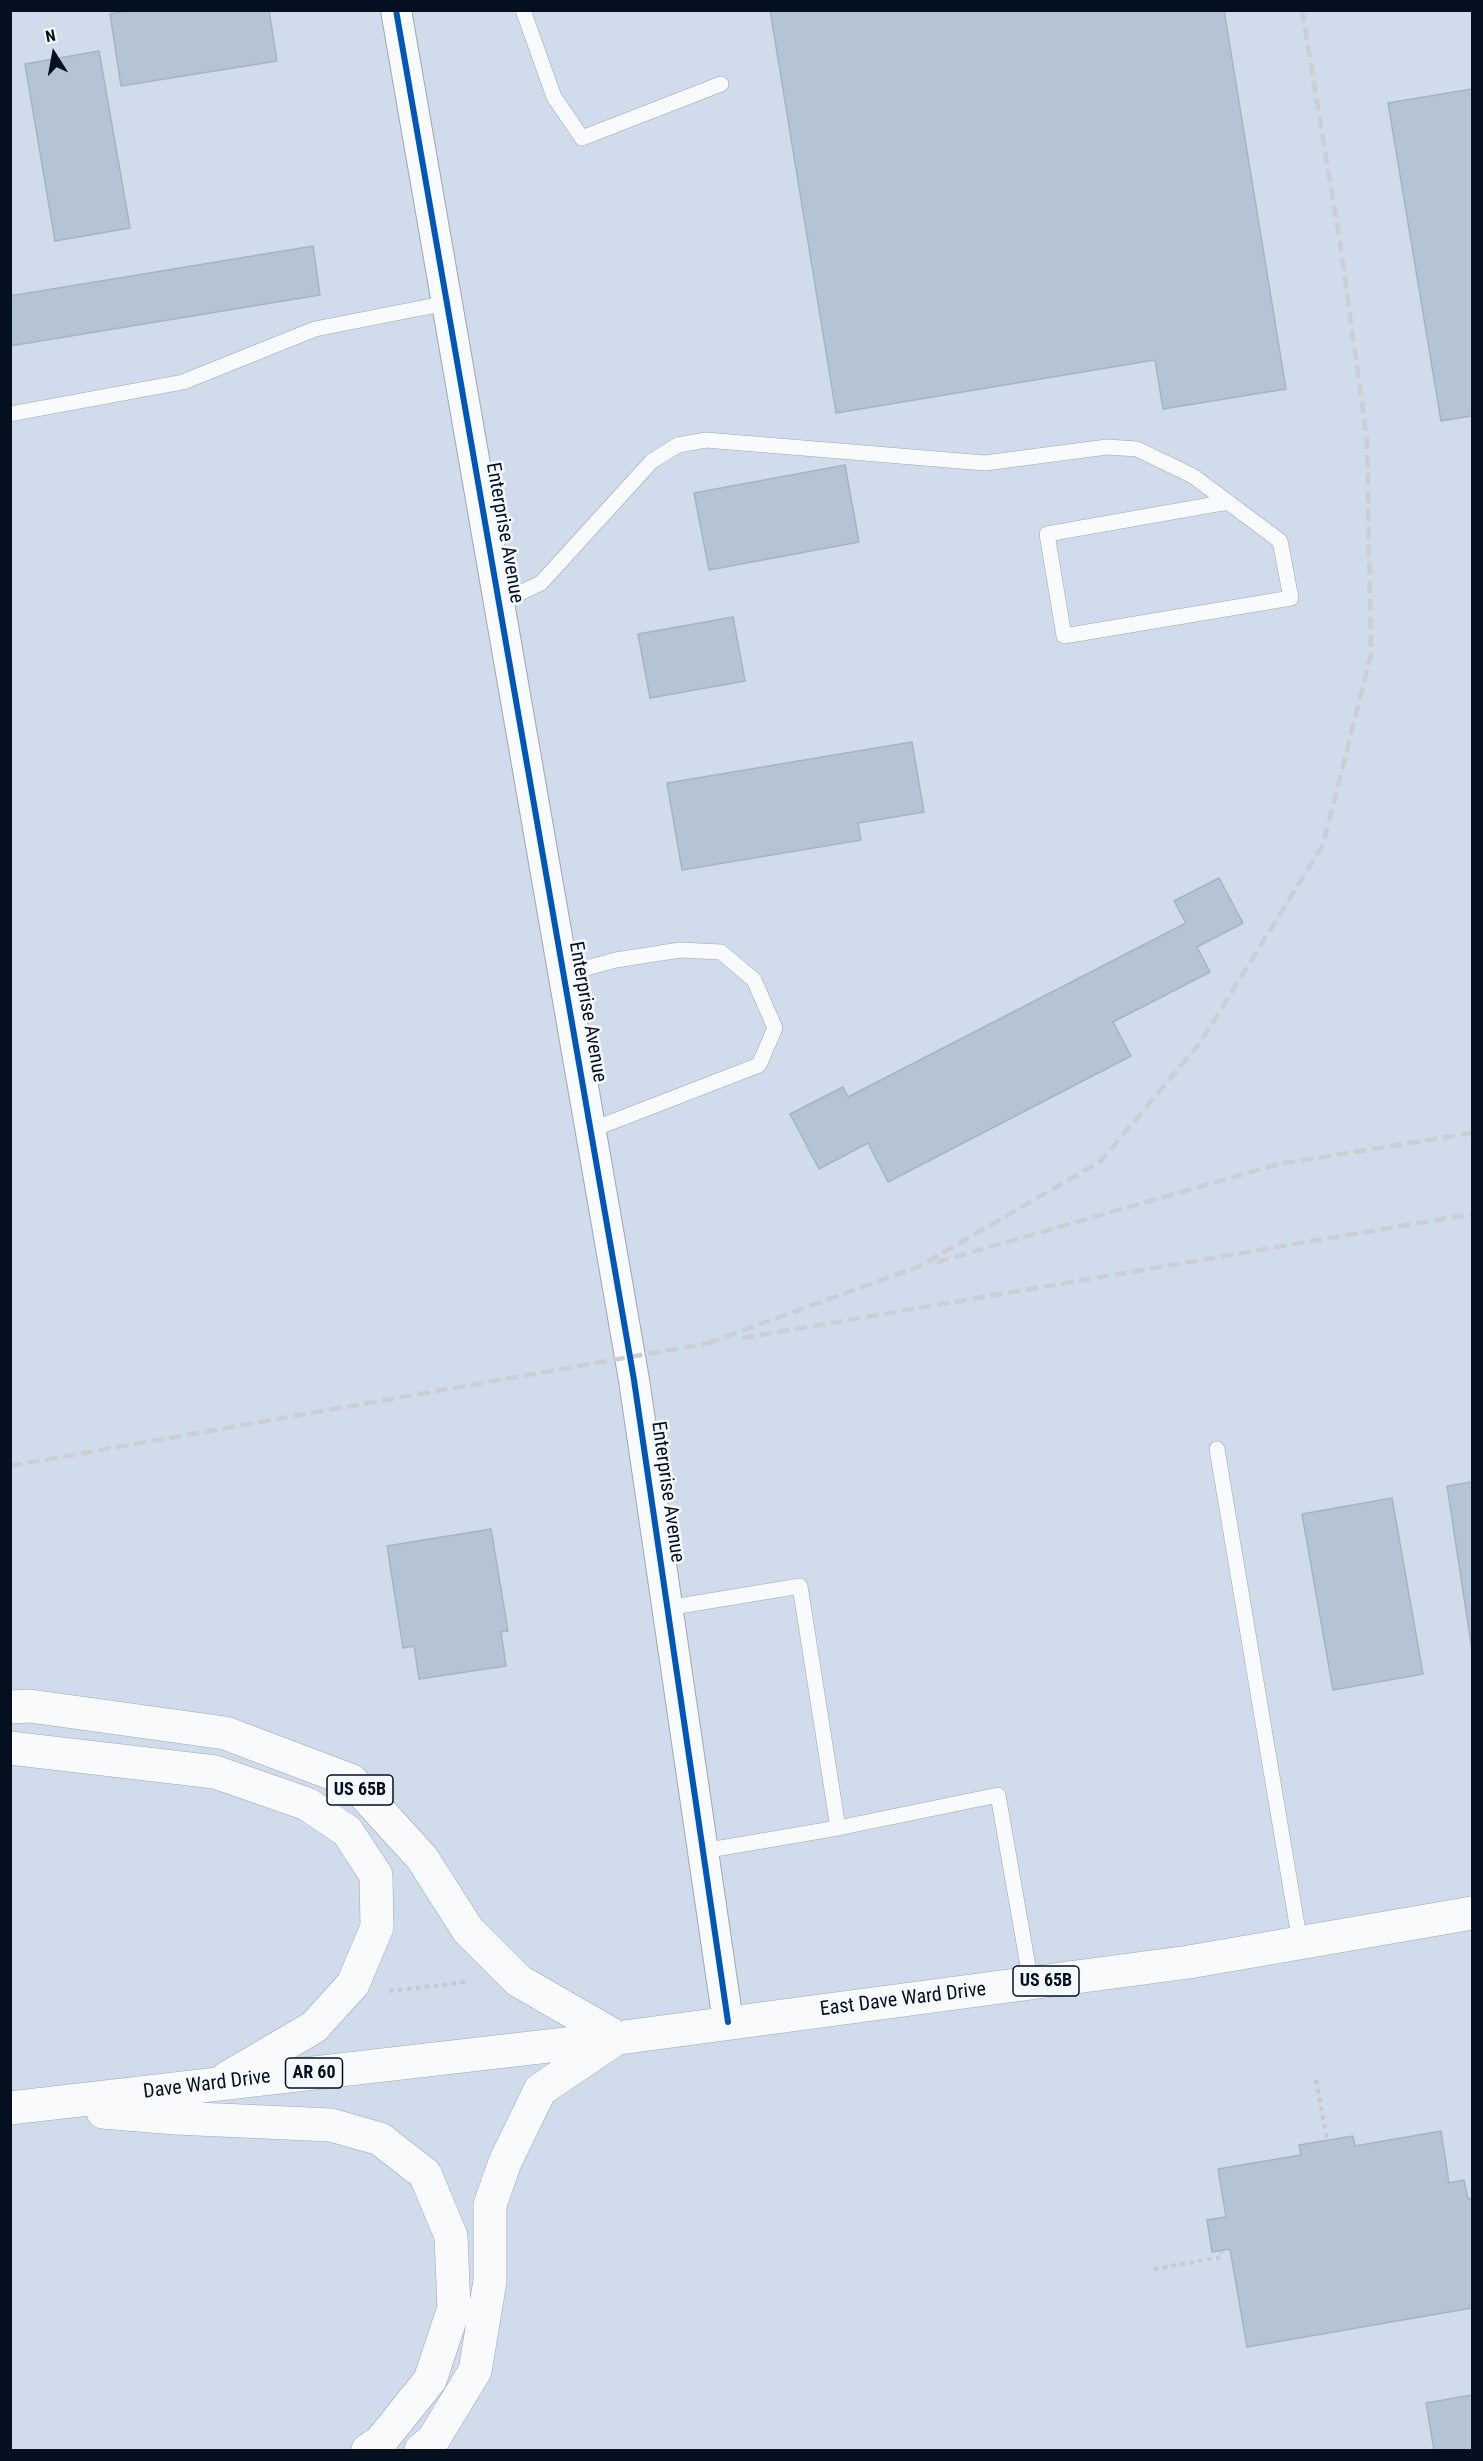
<!DOCTYPE html>
<html>
<head>
<meta charset="utf-8">
<style>
	body { margin:0 }
	#map { position:relative; width:1483px; height:2461px; overflow:hidden; background:#d0dbec; font-family:"Roboto Condensed",sans-serif }
	canvas { display:block }
	.frame { position:absolute; inset:0; border:12px solid #040f20; pointer-events:none }
	.north { position:absolute; left:24px; top:24px; width:60px; height:60px; -webkit-text-stroke:4px #f5f9fe; paint-order:stroke; rotate:349deg; font-size:16px; font-weight:700; line-height:24px; text-align:center; color:#040f20 }
	.north::after { content:''; display:block; margin:auto; width:21px; height:27px; background:#040f20; clip-path:polygon(50% 0,100% 100%,50% 72%,0 100%) }
</style>
</head>
<body>
<div id="map">
<canvas width="1483" height="2461"></canvas>
<div class="frame"></div>
<div class="north">N</div>
</div>
<script>
const context = document.querySelector('canvas').getContext('2d');
context.lineJoin = 'round';
function fillPath(path, color) { context.fillStyle = color; context.fill(path, 'evenodd'); }
const toPath = rows => new Path2D(rows.map(r => 'M' + r).join(''));
function strokePath(path, color, width, dash) { context.strokeStyle = color; context.lineWidth = width; context.lineCap = dash ? 'butt' : 'round'; context.setLineDash(dash || []); context.stroke(path); }
function label(font, color, halo, rows, align = 'center') {
  context.font = font + ' "Roboto Condensed",sans-serif'; context.lineWidth = 5; context.setLineDash([]); context.textBaseline = 'middle'; context.strokeStyle = halo; context.fillStyle = color; for (const [text, x, y, turn = 0] of rows) {
    context.save(); context.translate(x, y); context.rotate((+turn || 0) * Math.PI / 180); context.textAlign = isNaN(turn) ? turn : align; if (halo) context.strokeText(text, 0, 0); context.fillText(text, 0, 0); context.restore();
  }
}
const building = toPath([
	[133,10,269,10,277,61,121,86,110,14,133,10],
	[770,10,1224,10,1286,389,1163,409,1155,360,836,413,770,10],
	[99,51,130,228,55,241,25,64,99,51],
	[1472,89,1472,416,1441,421,1388,103,1472,89],
	[313,246,320,295,10,346,10,296,313,246],
	[845,465,859,542,709,570,694,493,845,465],
	[733,617,745,681,650,698,638,634,733,617],
	[912,742,924,812,858,823,861,840,682,870,667,783,912,742],
	[1219,878,1243,923,1197,947,1210,972,1113,1022,1131,1056,888,1182,868,1143,819,1169,790,1114,843,1087,848,1097,1186,923,1174,901,1219,878],
	[1472,1482,1472,1650,1447,1486,1472,1482],
	[1392,1498,1423,1674,1333,1690,1302,1514,1392,1498],
	[491,1529,508,1631,501,1632,506,1666,419,1679,414,1646,403,1648,387,1546,491,1529],
	[1441,2131,1449,2183,1464,2180,1468,2199,1472,2198,1472,2308,1247,2347,1230,2249,1212,2252,1207,2220,1226,2217,1218,2169,1301,2155,1299,2145,1353,2136,1355,2146,1441,2131],
	[1472,2395,1472,2450,1434,2450,1426,2403,1472,2395]
]);
const path = toPath([
	[389,1991,468,1982],
	[1316,2080,1327,2140],
	[1154,2269,1222,2257,1221,2251]
]);
const lane = toPath([
	[523,10,554,97,582,138,721,84],
	[10,414,183,382,315,329,447,303],
	[499,603,541,583,652,461,678,445,706,440,985,463,1107,447,1137,449,1193,476,1280,541,1291,598,1064,636,1047,534,1228,502],
	[564,974,616,960,680,950,721,952,754,980,775,1028,759,1065,591,1130],
	[1217,1449,1300,1943],
	[667,1608,800,1586,838,1828,703,1851],
	[838,1828,998,1795,1031,1983]
]);
const street = toPath([
	[396,10,634,1380,728,2022]
]);
const primary = toPath([
	[10,1707,30,1706,225,1733,352,1781,422,1858,468,1930,519,1981,618,2038],
	[10,1748,215,1772,307,1804,347,1831,376,1875,377,1927,353,1984,314,2027,227,2078],
	[10,2108,618,2038,1031,1983,1189,1962,1472,1913],
	[103,2112,175,2118,331,2125,380,2139,425,2174,451,2236,454,2308,430,2380,381,2441,368,2450],
	[421,2450,433,2440,475,2371,490,2281,490,2205,505,2162,540,2090,614,2040]
]);
const rail = toPath([
	[937,1262,1279,1164,1472,1133],
	[742,1338,1472,1214],
	[708,1343,920,1266,1101,1161,1200,1043,1323,845,1371,655,1367,441,1340,242,1302,10],
	[10,1466,715,1342]
]);
const cycleway = toPath([
	[396,10,634,1380,728,2022]
]);
const shields = [
	[360,1790,66],
	[1046,1981,66],
	[314,2073,57]
];
const shieldNames = [
	["US 65B",360,1790],
	["US 65B",1046,1981],
	["AR 60",314,2073]
];
const streetNames = [
	["Enterprise Avenue",504,533,80],
	["Enterprise Avenue",587,1012,80],
	["Enterprise Avenue",667,1492,82],
	["East Dave Ward Drive",903,2000,-7],
	["Dave Ward Drive",207,2085,-7]
];
fillPath(building, '#b5c4d4');
strokePath(building, '#a5b4c3', 1.5);
strokePath(lane, '#9ca7b8', 16);
strokePath(street, '#9ca7b8', 32);
strokePath(primary, '#9ca7b8', 34);
strokePath(path, '#c6c9cf', 4, [4.5, 4.5]);
strokePath(lane, '#f8fafc', 15);
strokePath(street, '#f8fafc', 30);
strokePath(primary, '#f8fafc', 33);
strokePath(rail, '#cbced4', 4.5, [12, 6]);
strokePath(cycleway, '#0057b8', 6);
for (const [x, y, w] of shields) { const box = new Path2D(); box.roundRect(x - w / 2, y - 15, w, 30, 4.5); context.fillStyle = '#f5f9fe'; context.fill(box); strokePath(box, '#040f20', 1.5); }
label('bold 18px', '#040f20', null, shieldNames);
label('20px', '#040f20', '#f5f9fe', streetNames);
</script>
</body>
</html>
